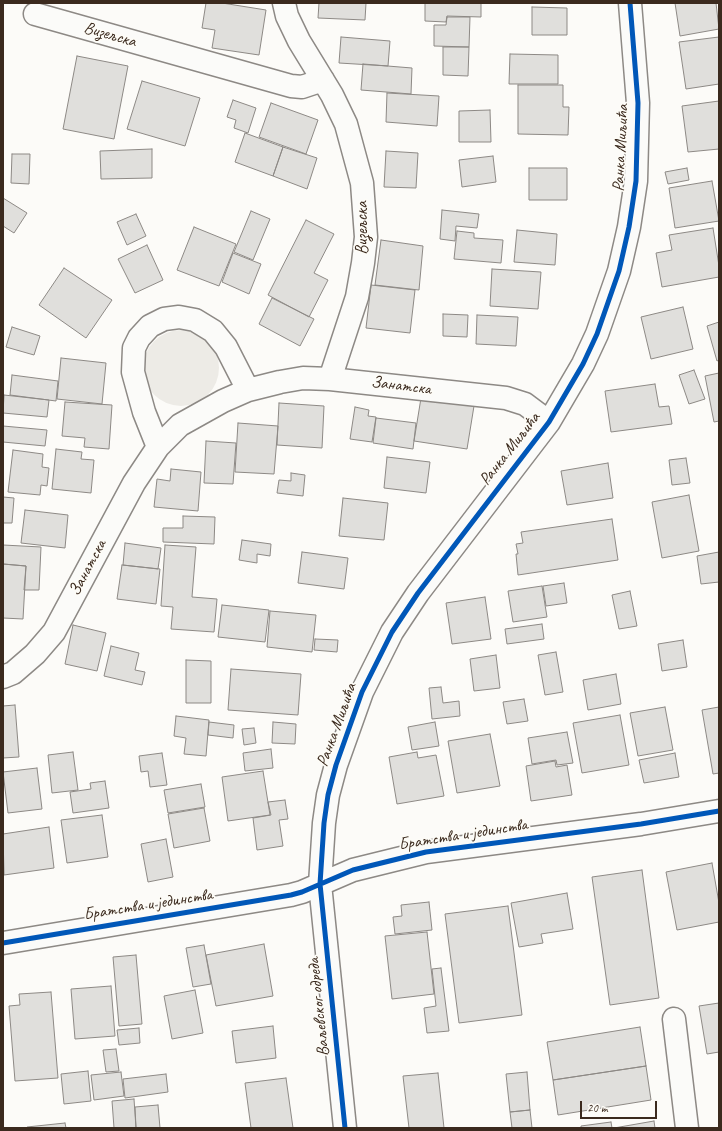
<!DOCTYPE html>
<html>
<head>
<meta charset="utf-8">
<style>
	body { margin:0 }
	#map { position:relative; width:722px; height:1131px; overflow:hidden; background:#fcfbf8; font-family:Caveat,sans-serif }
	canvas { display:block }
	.frame { position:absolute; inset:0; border:4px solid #3b2a1e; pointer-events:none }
	.scale { position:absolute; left:580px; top:1101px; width:77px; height:18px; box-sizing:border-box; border:2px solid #3b2a1e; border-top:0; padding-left:5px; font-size:12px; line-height:14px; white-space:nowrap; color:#3b2a1e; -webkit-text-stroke:3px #fdfcf7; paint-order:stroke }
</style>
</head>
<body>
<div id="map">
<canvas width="722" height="1131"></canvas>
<div class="frame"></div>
<div class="scale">20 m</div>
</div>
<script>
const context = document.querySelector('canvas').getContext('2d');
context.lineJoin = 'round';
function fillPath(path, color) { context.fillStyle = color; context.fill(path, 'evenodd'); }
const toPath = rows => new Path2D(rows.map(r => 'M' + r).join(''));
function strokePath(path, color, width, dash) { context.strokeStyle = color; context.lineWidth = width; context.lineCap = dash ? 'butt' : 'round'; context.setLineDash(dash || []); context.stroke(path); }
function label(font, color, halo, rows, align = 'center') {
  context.font = font + ' Caveat,sans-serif'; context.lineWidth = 3.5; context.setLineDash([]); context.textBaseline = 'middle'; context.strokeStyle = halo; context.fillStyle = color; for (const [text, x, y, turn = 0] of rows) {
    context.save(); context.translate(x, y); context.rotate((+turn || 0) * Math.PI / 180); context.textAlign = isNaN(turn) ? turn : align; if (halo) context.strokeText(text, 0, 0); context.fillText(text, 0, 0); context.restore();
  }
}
const green = toPath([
	'143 368a38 38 0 1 1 76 0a38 38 0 1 1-76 0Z'
]);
const building = toPath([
	[206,3,222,3,266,10,259,55,212,48,215,30,202,28,206,3],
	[319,3,366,3,365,20,318,18,319,3],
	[425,3,481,3,481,17,447,16,446,22,425,21,425,3],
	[675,3,716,3,719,29,680,36,675,3],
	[532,7,567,8,567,35,532,35,532,7],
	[447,17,470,17,469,47,434,46,434,25,446,25,447,17],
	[341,37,390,41,388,66,339,63,341,37],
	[719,37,719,84,686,89,679,42,719,37],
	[443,47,469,47,468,76,443,75,443,47],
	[510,54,558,55,558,84,509,84,510,54],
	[77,56,128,66,114,139,63,129,77,56],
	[363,64,412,68,411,94,361,90,363,64],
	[142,81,200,98,185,146,127,129,142,81],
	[518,85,563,85,563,107,569,107,568,135,518,134,518,85],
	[387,93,439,96,437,126,386,122,387,93],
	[233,100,256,108,248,133,234,128,236,120,227,117,233,100],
	[719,101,719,149,688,152,682,106,719,101],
	[271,103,318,120,306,154,259,137,271,103],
	[490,110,491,142,459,142,459,111,490,110],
	[245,133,283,147,273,176,235,162,245,133],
	[283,147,317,158,307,189,273,176,283,147],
	[152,149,152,178,101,179,100,151,152,149],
	[386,151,418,153,416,188,384,187,386,151],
	[12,154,30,154,29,184,11,183,12,154],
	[493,156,496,182,462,187,459,160,493,156],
	[529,168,567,168,567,200,529,200,529,168],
	[687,168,689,180,668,184,665,172,687,168],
	[712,181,719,221,675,228,669,188,712,181],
	[3,198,27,213,14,233,3,226,3,198],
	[442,210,479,214,477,228,456,226,455,241,440,239,442,210],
	[251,211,270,219,253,260,234,252,251,211],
	[136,214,146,236,127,245,117,222,136,214],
	[306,220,334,234,314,273,328,280,309,317,268,295,306,220],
	[194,227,236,244,219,286,177,270,194,227],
	[713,228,719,266,719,277,662,287,656,253,672,250,669,235,713,228],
	[517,230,557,234,555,265,514,262,517,230],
	[457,231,474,233,474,238,503,240,501,263,454,259,457,231],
	[381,240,423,246,419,290,375,285,381,240],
	[147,245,163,280,135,293,118,259,147,245],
	[233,253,261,264,249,294,222,282,233,253],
	[64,268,112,300,86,338,39,305,64,268],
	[492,269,541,272,538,309,490,306,492,269],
	[371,285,415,290,410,333,366,328,371,285],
	[272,298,314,319,300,346,259,324,272,298],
	[683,307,693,349,651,359,641,317,683,307],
	[443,314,468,315,467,337,443,336,443,314],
	[477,315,518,317,516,346,476,344,477,315],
	[719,322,719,360,717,361,707,326,719,322],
	[12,327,40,336,34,355,6,347,12,327],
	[61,358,106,363,102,404,57,399,61,358],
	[694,370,705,399,689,404,679,375,694,370],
	[719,373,719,421,714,422,705,376,719,373],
	[12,375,58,381,56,401,10,395,12,375],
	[655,384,659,407,669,406,672,424,611,432,605,391,655,384],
	[4,395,49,400,47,417,3,413,4,395],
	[421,398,474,406,467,449,414,441,421,398],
	[65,402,112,405,109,449,84,447,85,438,62,436,65,402],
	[279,403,324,406,322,448,277,445,279,403],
	[355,407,369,410,368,416,376,417,372,442,350,439,355,407],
	[376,418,416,423,413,449,373,443,376,418],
	[238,423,278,426,274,474,235,472,238,423],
	[3,426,47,430,45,446,3,442,3,426],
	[206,441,236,443,233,484,204,483,206,441],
	[56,449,82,452,81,459,94,460,91,493,52,489,56,449],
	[13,450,43,454,42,467,49,468,47,486,41,485,40,495,8,492,13,450],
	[387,457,430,462,426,493,384,488,387,457],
	[686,458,690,483,672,485,669,460,686,458],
	[608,463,613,498,567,505,561,471,608,463],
	[171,469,201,472,198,511,154,507,157,479,170,481,171,469],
	[291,473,305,475,303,496,277,493,279,480,291,481,291,473],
	[689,495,699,551,662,558,652,502,689,495],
	[3,497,14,498,12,523,3,523,3,497],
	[343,498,388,503,384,540,339,536,343,498],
	[25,510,68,515,65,548,21,543,25,510],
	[183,516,215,517,214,544,163,542,163,528,183,528,183,516],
	[612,519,618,560,518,575,516,554,518,554,516,544,523,543,521,532,612,519],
	[242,540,271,544,270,556,257,554,257,563,239,560,242,540],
	[125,543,161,548,158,569,123,565,125,543],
	[3,545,41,547,39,590,24,590,26,566,3,564,3,545],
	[165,545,196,547,192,597,217,599,214,632,171,629,173,607,161,606,165,545],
	[302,552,348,558,344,589,298,583,302,552],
	[719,552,719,582,701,584,697,556,719,552],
	[3,564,26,566,23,619,3,618,3,564],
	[122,565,160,569,156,604,117,599,122,565],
	[564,583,567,603,546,606,543,586,564,583],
	[542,586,547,617,513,622,508,591,542,586],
	[630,591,637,626,619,629,612,595,630,591],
	[485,597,491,639,452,644,446,603,485,597],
	[222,605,269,610,265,642,218,637,222,605],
	[270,611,316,615,312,652,267,647,270,611],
	[542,624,544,639,507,644,505,629,542,624],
	[73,625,106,633,97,671,65,664,73,625],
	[315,639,338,640,337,652,314,650,315,639],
	[683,640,687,667,662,671,658,644,683,640],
	[111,646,139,653,135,670,145,672,142,685,104,676,111,646],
	[556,652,563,692,545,695,538,655,556,652],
	[496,655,500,688,474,691,470,659,496,655],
	[186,660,211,661,211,703,186,703,186,660],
	[231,669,301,674,298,715,228,710,231,669],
	[616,674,621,704,588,710,583,680,616,674],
	[441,687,443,703,459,701,460,716,432,719,429,688,441,687],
	[524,699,528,721,507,724,503,702,524,699],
	[15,705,19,757,3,758,3,706,15,705],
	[665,707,673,750,638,756,630,713,665,707],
	[719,707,719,773,713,774,702,710,719,707],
	[620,715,629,765,582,773,573,723,620,715],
	[176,716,209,720,206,756,184,754,186,738,174,736,176,716],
	[209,722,234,725,233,738,208,735,209,722],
	[273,722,296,724,295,744,272,743,273,722],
	[435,722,439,746,412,750,408,727,435,722],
	[254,728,256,743,244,745,242,729,254,728],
	[567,732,573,763,557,765,556,760,532,764,528,738,567,732],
	[490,734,500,786,457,793,448,741,490,734],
	[271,749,273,768,245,771,243,753,271,749],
	[73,752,78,790,52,793,48,755,73,752],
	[417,752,418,758,436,755,444,796,397,804,389,757,417,752],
	[162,753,167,785,150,787,148,771,141,772,139,756,162,753],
	[675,753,679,777,644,783,639,760,675,753],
	[555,761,556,767,567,765,572,795,531,801,526,766,555,761],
	[37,768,42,809,8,813,3,772,37,768],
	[263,771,270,815,228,821,222,777,263,771],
	[105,781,109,808,73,813,70,792,91,789,90,783,105,781],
	[201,784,205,807,168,813,164,790,201,784],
	[285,800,288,819,279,820,283,846,257,850,253,818,271,815,268,802,285,800],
	[204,808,210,841,174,848,168,814,204,808],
	[102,815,108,857,67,863,61,820,102,815],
	[49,827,54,868,4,875,3,834,49,827],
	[166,839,173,877,148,882,141,844,166,839],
	[712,863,719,903,719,922,677,930,666,872,712,863],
	[642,870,659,998,610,1005,592,877,642,870],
	[567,893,573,929,541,934,543,943,519,947,511,903,567,893],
	[429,902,432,930,395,934,393,917,402,916,401,905,429,902],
	[508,906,522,1015,459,1023,445,914,508,906],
	[427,932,434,994,392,999,385,936,427,932],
	[264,944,273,996,216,1006,206,955,264,944],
	[204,945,211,984,193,987,186,948,204,945],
	[136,955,142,1024,119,1026,113,957,136,955],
	[441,968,449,1031,427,1033,424,1008,436,1006,432,969,441,968],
	[111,986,115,1036,75,1039,71,989,111,986],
	[195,990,203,1033,172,1039,164,996,195,990],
	[51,992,58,1078,15,1081,9,1006,20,1005,19,994,51,992],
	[719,1003,719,1052,707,1054,699,1006,719,1003],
	[273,1026,276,1058,236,1063,232,1031,273,1026],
	[640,1027,646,1066,553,1080,547,1042,640,1027],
	[139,1028,140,1043,119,1045,117,1030,139,1028],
	[116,1049,119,1071,106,1072,103,1050,116,1049],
	[646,1066,651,1100,558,1115,553,1080,646,1066],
	[88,1071,91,1101,64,1104,61,1074,88,1071],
	[121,1072,124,1096,94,1100,91,1075,121,1072],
	[527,1072,530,1110,510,1112,506,1074,527,1072],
	[438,1073,444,1128,409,1128,403,1076,438,1073],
	[166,1074,168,1092,125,1098,123,1079,166,1074],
	[286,1078,293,1128,251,1128,245,1083,286,1078],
	[134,1099,136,1128,114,1128,112,1101,134,1099],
	[158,1105,160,1128,136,1128,135,1107,158,1105],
	[530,1110,532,1128,512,1128,510,1112,530,1110],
	[654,1121,655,1128,614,1128,654,1121],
	[611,1122,612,1128,581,1128,581,1126,611,1122],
	[65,1123,66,1128,27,1128,27,1127,65,1123]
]);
const minor = toPath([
	[284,3,287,16,299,41,332,95,346,124,362,183,366,237,363,263,357,297,330,379],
	[35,14,291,86,302,87,323,80],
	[158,447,144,412,133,372,134,348,139,338,150,326,164,319,179,317,195,320,213,331,226,347,248,390],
	[3,677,13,673,35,654,54,632,134,483,158,447,180,425,223,401,248,390,280,382,303,378,330,379,506,398,525,404,549,422],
	[3,943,291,895,302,892,353,870,426,852,641,824,719,811],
	[674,1019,687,1128],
	[345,1128,320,884,324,823,328,795,336,765,362,692,392,632,418,593,549,422,583,364,597,334,619,271,629,227,636,181,638,103,630,3]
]);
const cycleway = toPath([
	[3,943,291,895,302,892,353,870,426,852,641,824,719,811],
	[345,1128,320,884,324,823,328,795,336,765,362,692,392,632,418,593,549,422,583,364,597,334,619,271,629,227,636,181,638,103,630,3]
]);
const streetNames = [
	["Визељска",110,35,16],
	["Ранка Миљића",621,148,-87],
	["Визељска",363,228,-90],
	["Занатска",401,386,7],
	["Ранка Миљића",510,449,-52],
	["Занатска",88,568,-62],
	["Ранка Миљића",337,725,-70],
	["Братства и јединства",463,835,-9],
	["Братства и јединства",148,905,-9],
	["Ваљевског одреда",319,1007,-96]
];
fillPath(green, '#edebe6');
fillPath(building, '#e0dfdc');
strokePath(building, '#8d8985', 1);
strokePath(minor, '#8d8985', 25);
strokePath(minor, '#fbfbf9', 22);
strokePath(cycleway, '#0057b8', 5);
label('17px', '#3b2a1e', '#fdfcf7', streetNames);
</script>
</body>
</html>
